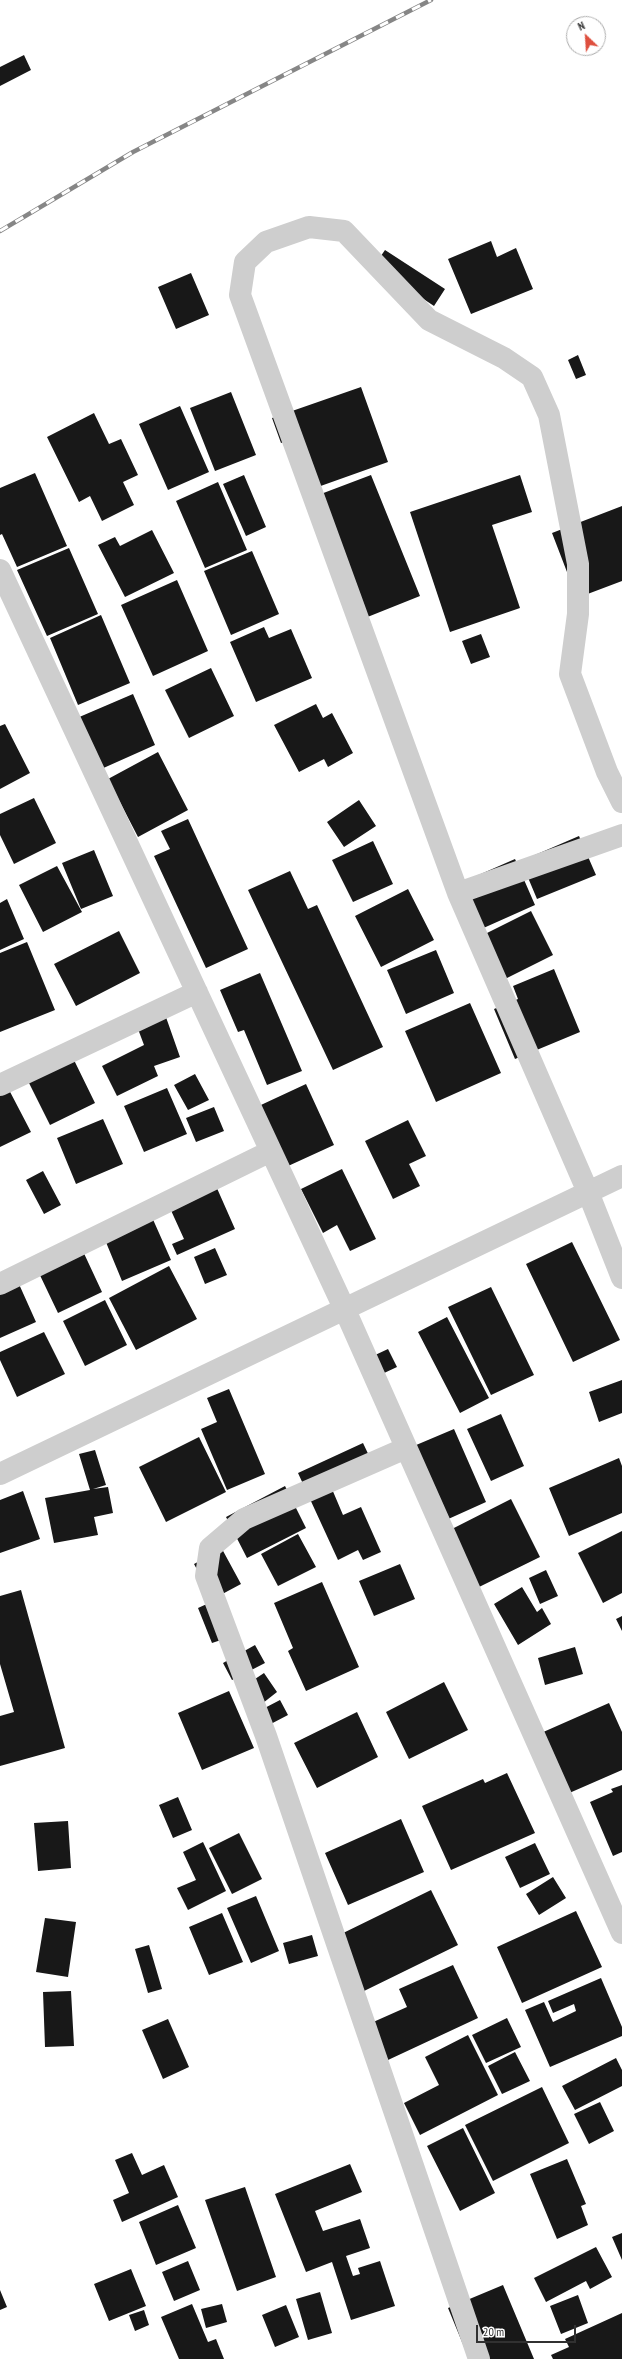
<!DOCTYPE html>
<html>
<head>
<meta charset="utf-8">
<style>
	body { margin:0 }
	#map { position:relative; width:622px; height:2359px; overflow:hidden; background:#fff; font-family:"PT Sans Narrow",sans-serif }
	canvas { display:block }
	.north { position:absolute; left:566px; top:16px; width:40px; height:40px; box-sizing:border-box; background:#fff; border:1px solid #adadad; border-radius:50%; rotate:335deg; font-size:11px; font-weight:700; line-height:16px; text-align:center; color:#313131 }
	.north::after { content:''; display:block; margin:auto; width:14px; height:18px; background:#de4f3e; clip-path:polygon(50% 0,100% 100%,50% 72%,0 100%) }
	.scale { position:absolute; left:476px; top:2325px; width:100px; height:18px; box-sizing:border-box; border:2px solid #313131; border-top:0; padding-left:5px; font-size:12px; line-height:14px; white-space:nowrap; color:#313131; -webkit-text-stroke:3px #fff; paint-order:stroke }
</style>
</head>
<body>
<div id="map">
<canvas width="622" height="2359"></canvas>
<div class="north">N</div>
<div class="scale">20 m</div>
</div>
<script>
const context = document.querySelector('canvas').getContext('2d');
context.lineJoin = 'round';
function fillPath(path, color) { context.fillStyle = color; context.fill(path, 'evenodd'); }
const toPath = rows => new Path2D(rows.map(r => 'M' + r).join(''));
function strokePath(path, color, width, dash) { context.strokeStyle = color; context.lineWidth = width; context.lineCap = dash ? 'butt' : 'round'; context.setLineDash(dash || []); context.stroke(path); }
const building = toPath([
	[24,55,31,70,0,86,0,67],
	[491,241,497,257,516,248,533,289,471,314,448,259],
	[385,250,445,289,434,306,374,266],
	[191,273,209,315,176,329,158,287],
	[578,355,586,375,576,379,568,360],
	[361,387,388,462,315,488,297,437,281,443,272,418],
	[231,392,256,455,215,471,190,408],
	[180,406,209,472,168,490,139,424],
	[94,413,109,444,121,439,138,475,123,482,134,505,102,521,90,496,79,502,47,437],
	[35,473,67,546,17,567,2,534,0,535,0,488],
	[244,475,266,527,246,536,223,484],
	[371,475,420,596,355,622,305,500],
	[520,475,532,512,492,525,520,608,450,632,410,512],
	[218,482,247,550,205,568,176,501],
	[622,506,622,581,577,598,552,533],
	[152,530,174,573,125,597,98,545,115,537,120,546],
	[69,548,98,614,47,636,17,570],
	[252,551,279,614,231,635,204,571],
	[177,580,208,651,153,676,121,605],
	[101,615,130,683,78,705,50,638],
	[264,627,269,638,291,629,312,678,256,702,230,642],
	[481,634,490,657,471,664,462,641],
	[211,668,234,716,189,738,165,690],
	[133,694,155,745,99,770,77,718],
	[316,704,323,718,332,713,353,753,328,767,324,759,299,772,274,725],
	[5,724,30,773,0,789,0,726],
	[158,752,188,810,138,837,108,779],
	[34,798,56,843,14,864,0,835,0,814],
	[359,800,376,826,344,847,327,822],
	[188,819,248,949,206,968,154,856,170,849,161,831],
	[579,836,596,875,537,899,521,861],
	[373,841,393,884,353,902,332,860],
	[94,850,113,896,81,909,62,863],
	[515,859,535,905,479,930,458,884],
	[57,866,82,912,43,932,19,885],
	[290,871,308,909,317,905,383,1047,333,1070,248,890],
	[408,889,434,940,381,967,355,916],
	[7,899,24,939,0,950,0,903],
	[531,911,553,955,495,984,473,940],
	[119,931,140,973,76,1006,54,964],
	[27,942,55,1010,0,1032,0,953],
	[436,950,454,993,406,1014,387,970],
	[554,969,580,1032,515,1059,494,1009,518,999,513,986],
	[260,973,302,1071,267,1085,244,1030,238,1032,220,990],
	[161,1003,180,1057,154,1066,158,1076,117,1096,102,1066,144,1045,132,1013],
	[470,1003,501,1073,436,1102,405,1031],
	[73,1058,95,1103,50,1125,28,1081],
	[195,1074,209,1100,188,1110,174,1085],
	[306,1084,334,1145,275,1172,248,1111],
	[7,1086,31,1132,0,1147,0,1090],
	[167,1088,187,1134,144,1152,124,1106],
	[214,1107,224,1131,196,1142,186,1118],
	[103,1119,123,1164,76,1184,57,1138],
	[408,1120,426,1156,409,1164,420,1186,393,1199,365,1141],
	[342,1169,376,1239,350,1251,337,1225,323,1233,301,1189],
	[43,1171,61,1205,44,1214,26,1180],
	[216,1186,235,1229,177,1255,172,1244,184,1239,169,1206],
	[151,1215,171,1260,122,1281,103,1235],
	[572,1242,620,1340,573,1362,526,1264],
	[81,1247,102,1292,58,1313,37,1269],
	[215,1248,227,1275,205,1284,194,1257],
	[169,1266,197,1319,136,1350,109,1298],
	[14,1273,36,1322,0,1338,0,1279],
	[491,1287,534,1375,491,1395,448,1307],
	[105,1300,127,1345,85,1366,63,1321],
	[447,1317,489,1398,460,1413,418,1332],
	[44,1332,65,1374,17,1397,0,1360,0,1352],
	[388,1349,397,1367,382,1374,373,1356],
	[622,1380,622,1413,599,1422,589,1392],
	[229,1389,265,1474,227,1490,201,1429,217,1422,207,1398],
	[501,1414,524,1466,491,1481,467,1429],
	[454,1429,486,1502,435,1525,402,1451],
	[199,1437,226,1492,166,1522,139,1467],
	[363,1443,372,1462,329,1482,343,1515,361,1507,381,1552,363,1560,358,1550,338,1560,298,1473],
	[95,1450,106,1485,93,1489,108,1487,113,1513,94,1517,98,1535,54,1543,45,1498,90,1490,79,1454],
	[619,1458,622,1466,622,1513,569,1536,549,1488],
	[285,1486,306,1528,247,1558,226,1517],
	[23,1491,40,1539,0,1553,0,1500],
	[511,1499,540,1557,477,1588,448,1531],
	[622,1531,622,1593,603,1603,578,1553],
	[298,1534,316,1567,278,1586,261,1554],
	[222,1549,241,1584,213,1599,194,1564],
	[400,1564,415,1599,374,1616,359,1581],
	[546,1570,558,1596,540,1604,529,1578],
	[322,1582,359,1667,306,1691,288,1651,293,1648,274,1603],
	[522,1587,537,1612,542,1608,551,1624,518,1645,494,1604],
	[21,1590,65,1748,0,1766,0,1716,14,1712,0,1664,0,1596],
	[209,1603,224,1639,212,1643,198,1608],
	[622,1616,622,1631,616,1619],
	[255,1645,265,1663,232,1680,223,1663],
	[575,1647,583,1674,545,1685,538,1658],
	[264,1673,277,1692,263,1703,249,1683],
	[444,1682,468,1730,409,1759,386,1712],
	[229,1691,254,1748,202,1770,178,1713],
	[280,1700,288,1715,265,1727,257,1712],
	[609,1703,622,1732,622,1770,567,1794,541,1733],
	[357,1712,378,1757,317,1788,294,1743],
	[507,1773,535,1833,451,1870,422,1806,483,1779,485,1783],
	[622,1785,622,1852,613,1856,590,1802,613,1792,611,1789],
	[178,1797,192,1830,173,1838,159,1805],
	[401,1819,424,1872,348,1905,325,1853],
	[68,1821,71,1868,38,1871,34,1823],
	[239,1833,262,1879,232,1894,209,1848],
	[203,1842,226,1891,188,1910,177,1888,196,1880,183,1852],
	[535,1843,550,1874,520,1888,505,1857],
	[553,1877,566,1898,539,1915,526,1894],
	[431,1890,458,1945,362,1992,335,1937],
	[256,1896,279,1951,251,1963,227,1908],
	[576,1911,602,1967,522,2003,497,1947],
	[222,1913,243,1962,209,1975,189,1927],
	[45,1918,76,1922,68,1977,36,1972],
	[312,1935,318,1956,289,1964,283,1943],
	[149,1945,162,1989,148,1993,135,1949],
	[453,1965,478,2018,388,2060,371,2023,407,2007,399,1989],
	[601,1978,622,2027,622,2036,550,2067,525,2010,544,2002,553,2022,576,2011,574,2004,553,2013,548,2001],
	[71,1991,74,2046,45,2047,43,1992],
	[507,2018,521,2047,486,2063,472,2035],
	[168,2019,189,2067,163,2079,142,2030],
	[468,2035,498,2095,420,2135,404,2103,439,2085,425,2057],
	[515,2052,530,2081,502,2094,488,2066],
	[616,2058,622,2070,622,2086,575,2110,562,2086],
	[542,2087,569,2143,493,2181,465,2125],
	[600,2102,614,2131,589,2144,574,2114],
	[463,2128,495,2193,460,2211,427,2146],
	[132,2153,142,2175,164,2165,178,2197,122,2222,113,2200,129,2193,115,2160],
	[567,2159,586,2204,581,2206,588,2225,557,2239,530,2174],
	[350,2164,362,2192,315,2211,323,2231,360,2219,370,2248,346,2256,353,2276,360,2274,358,2268,380,2261,395,2306,351,2320,332,2262,306,2272,275,2194],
	[245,2187,276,2277,237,2291,205,2200],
	[178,2205,196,2248,156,2265,139,2222],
	[622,2233,622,2260,612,2237],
	[596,2247,612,2277,590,2289,586,2281,546,2302,534,2278],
	[188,2261,200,2290,174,2301,162,2272],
	[131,2269,146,2306,109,2321,94,2284],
	[503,2285,534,2359,469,2359,448,2308],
	[0,2290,7,2307,0,2310],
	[320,2292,332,2333,308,2340,296,2299],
	[578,2295,588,2323,561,2334,550,2306],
	[192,2304,208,2342,216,2339,224,2359,179,2359,161,2317],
	[222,2304,227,2322,206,2328,201,2309],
	[286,2305,299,2337,275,2347,262,2315],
	[144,2310,149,2325,135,2331,129,2315],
	[622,2313,622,2359,553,2359,551,2355,569,2347,565,2339]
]);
const street = toPath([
	[0,570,345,1310,622,1933],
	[622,802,607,772,570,674,578,614,578,564,549,415,532,377,504,358,429,320,344,231,309,227,266,242,245,262,240,295,458,893,588,1192,622,1278],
	[458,893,622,835],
	[0,1085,197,992],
	[0,1284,271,1151],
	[406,1448,244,1519,210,1548,206,1576,266,1736,479,2359],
	[0,1474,622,1176]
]);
const rail = toPath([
	[0,231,133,152,431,0]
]);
fillPath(building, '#181818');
strokePath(street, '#cecece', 22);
strokePath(rail, '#868686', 4.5);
strokePath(rail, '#fff', 3, [9]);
</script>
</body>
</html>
